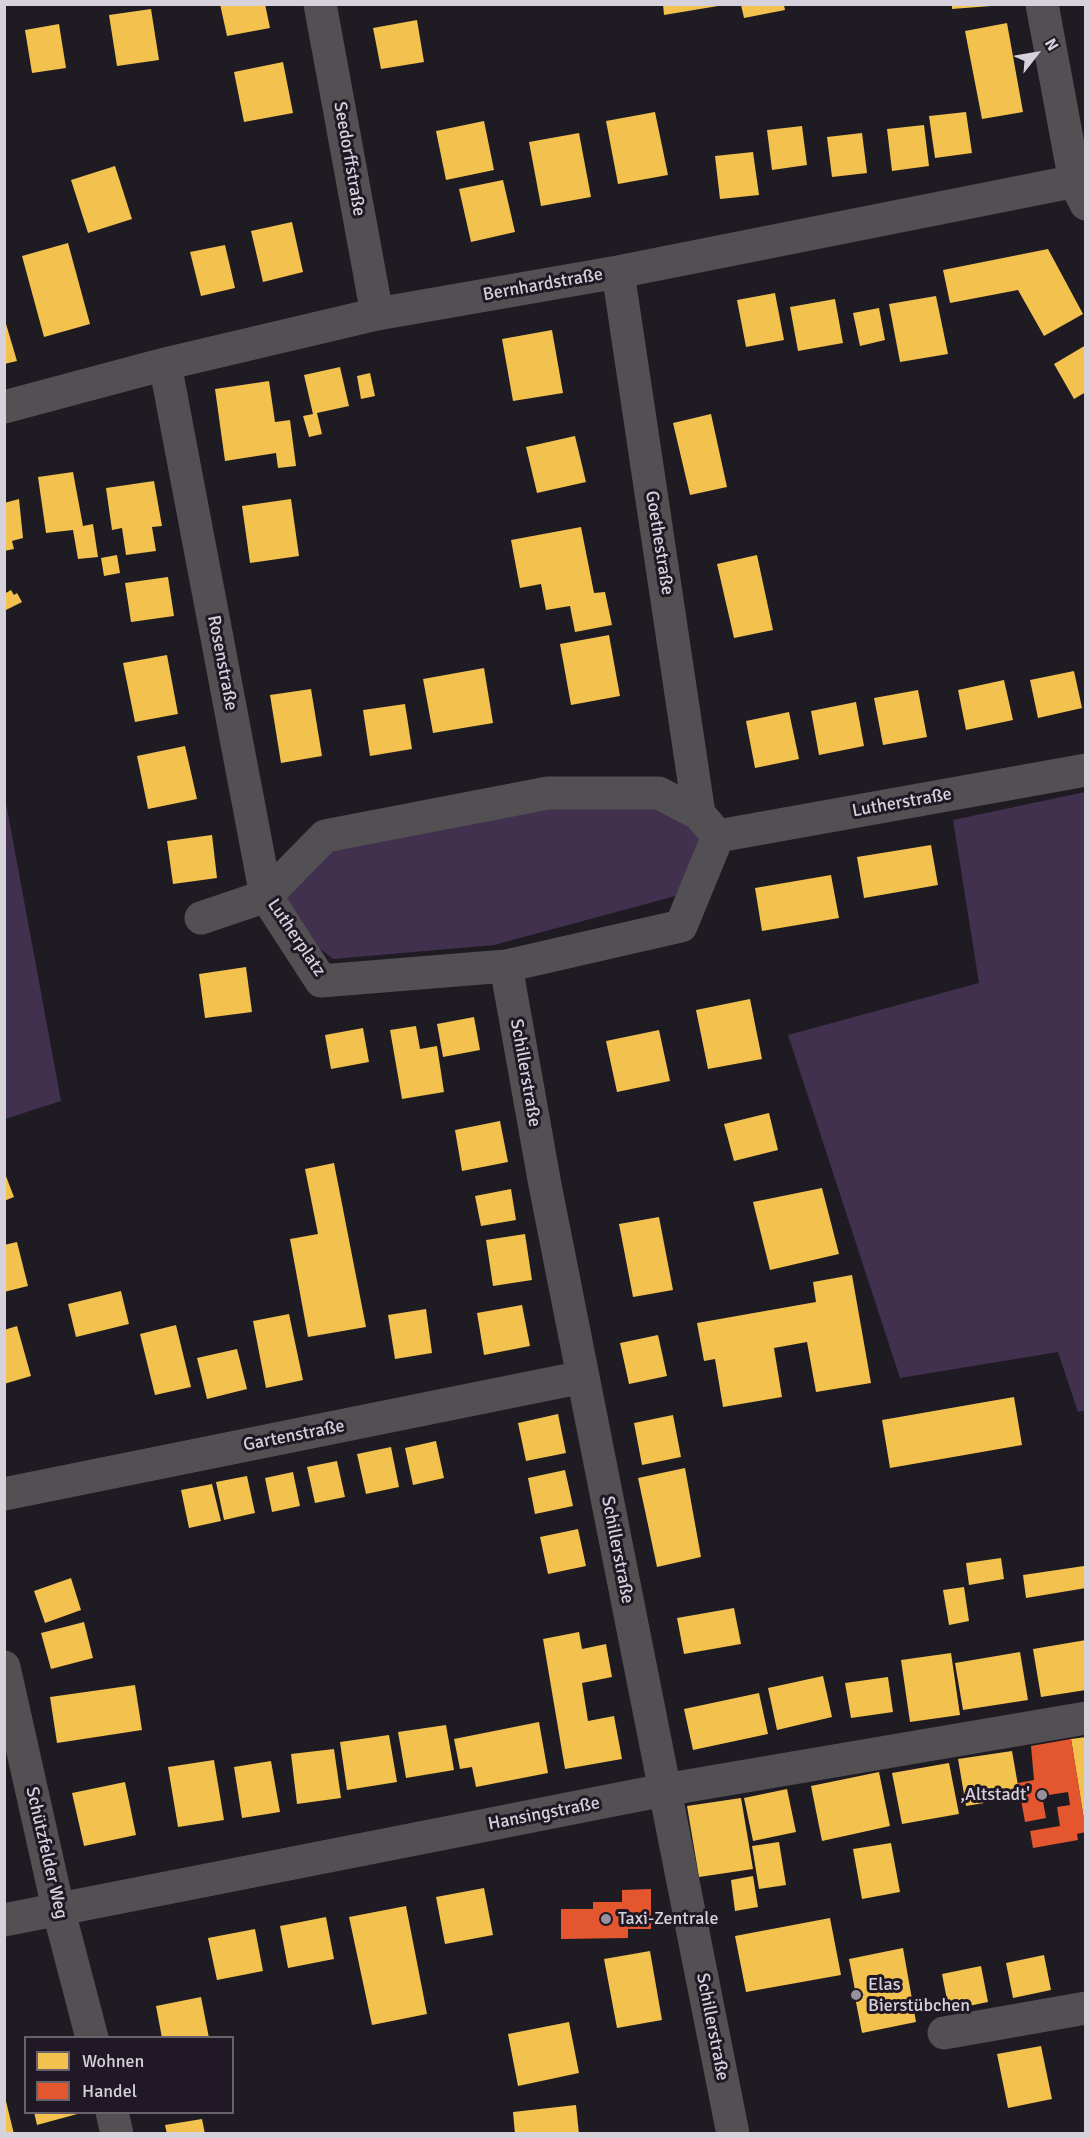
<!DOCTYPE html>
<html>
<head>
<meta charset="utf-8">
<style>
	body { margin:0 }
	#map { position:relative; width:1090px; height:2138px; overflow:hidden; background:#1f1b22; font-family:Signika,sans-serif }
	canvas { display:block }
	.frame { position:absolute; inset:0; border:6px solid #d6d1da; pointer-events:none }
	.legend { position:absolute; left:24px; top:2036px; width:210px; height:78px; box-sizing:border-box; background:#201825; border:2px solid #69626d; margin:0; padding:8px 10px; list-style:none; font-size:18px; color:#d6d1da }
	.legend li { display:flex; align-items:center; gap:12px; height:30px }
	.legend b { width:30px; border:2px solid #69626d }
	.north { position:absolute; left:1006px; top:24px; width:60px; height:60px; -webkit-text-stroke:4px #201825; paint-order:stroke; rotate:59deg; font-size:16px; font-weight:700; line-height:24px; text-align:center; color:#d6d1da }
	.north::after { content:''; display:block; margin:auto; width:21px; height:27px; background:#d6d1da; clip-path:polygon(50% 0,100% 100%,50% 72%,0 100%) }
</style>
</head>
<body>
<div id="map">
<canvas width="1090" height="2138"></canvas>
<div class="frame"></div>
<ul class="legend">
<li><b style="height:16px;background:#f2c14e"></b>Wohnen</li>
<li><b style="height:16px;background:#e4572e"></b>Handel</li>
</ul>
<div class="north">N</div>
</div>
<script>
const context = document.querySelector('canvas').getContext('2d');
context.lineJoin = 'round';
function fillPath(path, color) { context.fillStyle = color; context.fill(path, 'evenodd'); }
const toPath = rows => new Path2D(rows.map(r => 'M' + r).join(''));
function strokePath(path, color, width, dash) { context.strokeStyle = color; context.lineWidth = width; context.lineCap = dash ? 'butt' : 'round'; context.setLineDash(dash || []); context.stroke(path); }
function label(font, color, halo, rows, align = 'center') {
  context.font = font + ' Signika,sans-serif'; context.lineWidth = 6; context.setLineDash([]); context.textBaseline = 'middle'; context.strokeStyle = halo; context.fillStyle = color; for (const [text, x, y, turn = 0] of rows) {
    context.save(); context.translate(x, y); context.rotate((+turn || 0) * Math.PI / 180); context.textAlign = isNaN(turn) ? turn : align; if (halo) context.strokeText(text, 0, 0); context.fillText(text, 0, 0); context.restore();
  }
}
const green = toPath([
	[4,792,61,1101,5,1119,4,1119],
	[1085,792,1086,1410,1078,1412,1058,1352,900,1378,788,1035,979,983,953,820],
	[549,798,687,813,710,835,683,894,494,945,333,959,298,931,282,888,330,839]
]);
const homes = toPath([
	[220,4,265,4,270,28,227,36],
	[663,4,718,4,718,6,664,15],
	[952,4,991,4,991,6,952,9],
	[741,5,784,5,785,10,744,18],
	[151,9,159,60,117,66,109,15],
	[417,20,424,62,381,69,373,28],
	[1007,23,1023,112,982,119,965,31],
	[59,24,66,68,32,73,25,30],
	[283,62,293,113,244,122,234,72],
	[655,112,668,175,618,184,606,121],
	[966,112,972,153,935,158,929,116],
	[484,121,494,170,446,180,436,131],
	[924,125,929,166,892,171,887,129],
	[802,126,807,165,772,170,767,130],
	[579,133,591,197,541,206,529,142],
	[862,133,867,173,832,177,827,137],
	[753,152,759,195,720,199,715,156],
	[115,166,132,219,88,233,71,180],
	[503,180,515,232,471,242,459,189],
	[292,222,303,272,263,282,251,231],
	[68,243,90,324,44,337,22,256],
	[225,245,235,288,201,296,190,252],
	[1048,249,1083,314,1044,336,1018,290,950,303,943,270],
	[775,293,784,340,746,347,737,300],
	[936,296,948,354,900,362,889,304],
	[835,299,843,343,798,351,790,307],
	[879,308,885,340,860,346,853,313],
	[4,317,17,361,4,364],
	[552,330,563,393,513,401,502,339],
	[1086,345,1086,392,1074,399,1054,364],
	[340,367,349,406,317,413,322,434,309,437,303,416,313,414,304,375],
	[370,373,375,396,361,399,357,376],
	[269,381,275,422,290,420,296,466,278,468,276,453,225,461,215,389],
	[711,414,727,487,690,495,673,423],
	[575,436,586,482,537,493,526,447],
	[73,472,83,526,93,524,98,557,78,559,73,530,46,533,38,477],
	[154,481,162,526,152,527,156,551,126,555,122,528,112,530,106,488],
	[19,499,23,538,12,541,14,549,4,551,4,503],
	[291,499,299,556,250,563,242,506],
	[581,527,594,593,605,592,612,625,575,632,570,606,546,610,541,584,520,588,511,540],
	[117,555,120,573,104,576,101,558],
	[757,555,773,630,734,638,717,564],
	[168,577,174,616,131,622,125,583],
	[11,590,14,595,17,593,22,602,4,611,4,594],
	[609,635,620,696,571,705,560,644],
	[167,655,178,714,135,722,123,663],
	[484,668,493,723,433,733,423,679],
	[1074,671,1082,708,1038,718,1030,680],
	[1004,680,1013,720,966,730,958,690],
	[311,689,322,756,281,763,270,695],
	[918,690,927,737,883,745,874,698],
	[856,702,864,746,819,755,811,711],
	[405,704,412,749,370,756,363,710],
	[789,712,799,759,755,768,746,721],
	[185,746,197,799,148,809,137,756],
	[212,835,217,878,173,884,167,841],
	[931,845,938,885,864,898,857,857],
	[831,875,839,918,762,931,755,888],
	[246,967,252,1012,205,1018,199,974],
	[750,999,762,1059,708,1069,696,1010],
	[474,1017,480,1050,443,1057,437,1024],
	[416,1026,420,1049,437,1046,444,1092,402,1099,390,1030],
	[363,1028,369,1062,331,1069,325,1035],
	[659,1030,670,1081,617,1092,606,1041],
	[769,1113,778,1150,734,1161,724,1124],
	[500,1121,508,1162,462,1171,455,1130],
	[334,1163,366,1327,308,1337,290,1239,318,1234,305,1169],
	[4,1171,14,1197,4,1201],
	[822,1188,839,1254,770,1270,753,1202],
	[511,1189,516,1220,481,1226,475,1196],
	[659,1217,673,1290,633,1297,619,1224],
	[525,1234,532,1280,493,1286,486,1240],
	[17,1242,28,1286,4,1292,4,1245],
	[852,1275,871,1383,816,1392,807,1342,774,1348,782,1397,723,1407,715,1359,704,1361,697,1323,816,1302,813,1282],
	[121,1291,129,1324,76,1337,68,1304],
	[522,1305,530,1346,484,1355,477,1313],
	[426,1309,432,1353,395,1359,388,1315],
	[289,1314,303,1380,266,1388,253,1321],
	[176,1325,191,1387,155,1395,140,1334],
	[17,1326,31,1376,4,1384,4,1330],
	[658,1335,667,1376,629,1384,620,1343],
	[237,1349,247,1389,207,1399,197,1358],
	[1014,1397,1022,1445,890,1468,882,1420],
	[558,1414,566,1453,526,1461,518,1423],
	[673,1415,681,1457,642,1465,634,1423],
	[436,1441,444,1478,413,1485,405,1448],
	[391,1447,399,1487,366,1494,357,1454],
	[337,1461,345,1497,315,1503,307,1467],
	[685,1468,701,1557,657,1567,638,1478],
	[565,1470,573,1506,535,1514,528,1478],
	[293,1472,300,1506,272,1512,265,1478],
	[247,1476,255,1513,224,1520,216,1482],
	[212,1484,221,1521,189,1528,181,1490],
	[578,1529,586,1566,548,1574,540,1537],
	[1001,1558,1004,1579,969,1585,966,1563],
	[1084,1566,1086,1588,1026,1598,1023,1575],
	[71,1578,81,1610,45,1623,34,1591],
	[964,1587,969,1621,949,1625,943,1590],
	[734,1608,741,1644,684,1654,677,1618],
	[84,1622,93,1658,51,1669,41,1633],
	[579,1632,582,1649,606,1644,612,1677,582,1683,588,1721,614,1716,622,1759,565,1769,543,1639],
	[1086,1640,1086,1690,1041,1697,1033,1649],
	[1020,1652,1028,1700,963,1710,955,1663],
	[951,1653,960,1715,910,1722,901,1660],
	[823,1676,832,1717,777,1730,768,1688],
	[888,1677,893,1712,851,1718,845,1683],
	[135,1685,142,1730,57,1743,50,1697],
	[759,1693,768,1734,693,1750,684,1709],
	[539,1722,548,1773,476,1787,472,1767,460,1769,454,1739],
	[446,1725,454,1770,406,1778,398,1732],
	[389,1735,397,1782,347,1790,340,1742],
	[1086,1737,1086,1820,1084,1820,1071,1739],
	[334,1749,341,1798,297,1804,291,1754],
	[1012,1751,1020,1797,966,1806,958,1759],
	[214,1760,224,1820,178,1827,168,1767],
	[271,1761,280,1812,242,1818,234,1767],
	[949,1763,959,1814,902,1824,892,1773],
	[879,1772,890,1826,822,1841,811,1786],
	[125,1782,136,1835,84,1846,72,1793],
	[787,1789,796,1832,753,1841,744,1798],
	[741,1798,753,1869,699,1877,687,1806],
	[779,1842,786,1885,759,1889,752,1846],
	[891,1843,900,1892,862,1899,853,1849],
	[753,1876,758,1907,735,1911,731,1880],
	[484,1888,493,1935,445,1944,436,1897],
	[406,1906,427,2014,372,2025,349,1917],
	[326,1917,334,1959,288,1968,280,1926],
	[830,1918,841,1975,746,1992,735,1936],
	[255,1929,263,1971,217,1980,208,1938],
	[903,1948,916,2022,862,2033,855,1997,865,1994,856,1995,849,1959],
	[650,1951,662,2020,617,2028,604,1959],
	[1044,1955,1051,1990,1013,1998,1006,1963],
	[981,1966,988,2002,949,2010,942,1974],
	[201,1997,209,2038,162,2038,156,2006],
	[569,2022,579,2073,518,2086,508,2034],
	[1041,2046,1052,2099,1008,2108,997,2054],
	[4,2097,5,2097,14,2134,4,2134],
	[576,2105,579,2134,515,2134,513,2112],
	[34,2112,81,2112,81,2113,37,2125],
	[202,2119,205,2134,167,2134,165,2125]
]);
const shops = toPath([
	[1071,1739,1086,1832,1077,1834,1078,1840,1033,1848,1030,1831,1060,1826,1057,1807,1070,1805,1068,1792,1042,1796,1046,1818,1025,1822,1018,1783,1034,1780,1031,1746],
	[651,1889,651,1929,628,1929,628,1938,561,1939,561,1909,593,1909,593,1902,622,1902,622,1890]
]);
const minor = toPath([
	[320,4,377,314],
	[1042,4,1075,182,1086,204],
	[618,272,699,814],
	[165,364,266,896,201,918],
	[4,407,165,364,377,314,618,272,1086,179],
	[548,793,659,793,699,814,718,836,681,926,506,966,321,981,266,896,325,836,548,793],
	[718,836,1086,770],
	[506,966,545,1185,733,2134],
	[4,1494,583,1377],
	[4,1667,58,1908,92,2038],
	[4,1920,664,1790,1086,1718],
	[944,2033,1086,2008],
	[112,2112,117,2134]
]);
const markers = [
	[1042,1795,6,"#96919a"],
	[606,1919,6,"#96919a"],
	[856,1995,6,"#96919a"]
];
const streetNames = [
	["Seedorffstraße",349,159,80],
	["Bernhardstraße",543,285,-10],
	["Goethestraße",659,543,81],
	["Rosenstraße",222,663,79],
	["Lutherstraße",902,803,-10],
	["Lutherplatz",296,938,56],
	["Schillerstraße",525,1073,80],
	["Gartenstraße",294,1436,-11],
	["Schillerstraße",617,1550,79],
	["Hansingstraße",544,1814,-11],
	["Schützfelder Weg",46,1853,77],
	["Schillerstraße",712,2027,79]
];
const poiNames = [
	[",Altstadt'",1030,1795,"right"],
	["Taxi-Zentrale",618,1919],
	["Elas",868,1985],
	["Bierstübchen",868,2006]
];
fillPath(green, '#42304f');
fillPath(homes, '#f2c14e');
fillPath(shops, '#e4572e');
strokePath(minor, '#525053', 33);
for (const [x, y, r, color] of markers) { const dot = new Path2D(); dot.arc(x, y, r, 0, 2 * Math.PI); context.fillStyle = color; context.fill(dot); strokePath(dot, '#201825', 2); }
label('18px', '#d6d1da', '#201825', streetNames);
label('18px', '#d6d1da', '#201825', poiNames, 'left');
</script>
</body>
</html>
